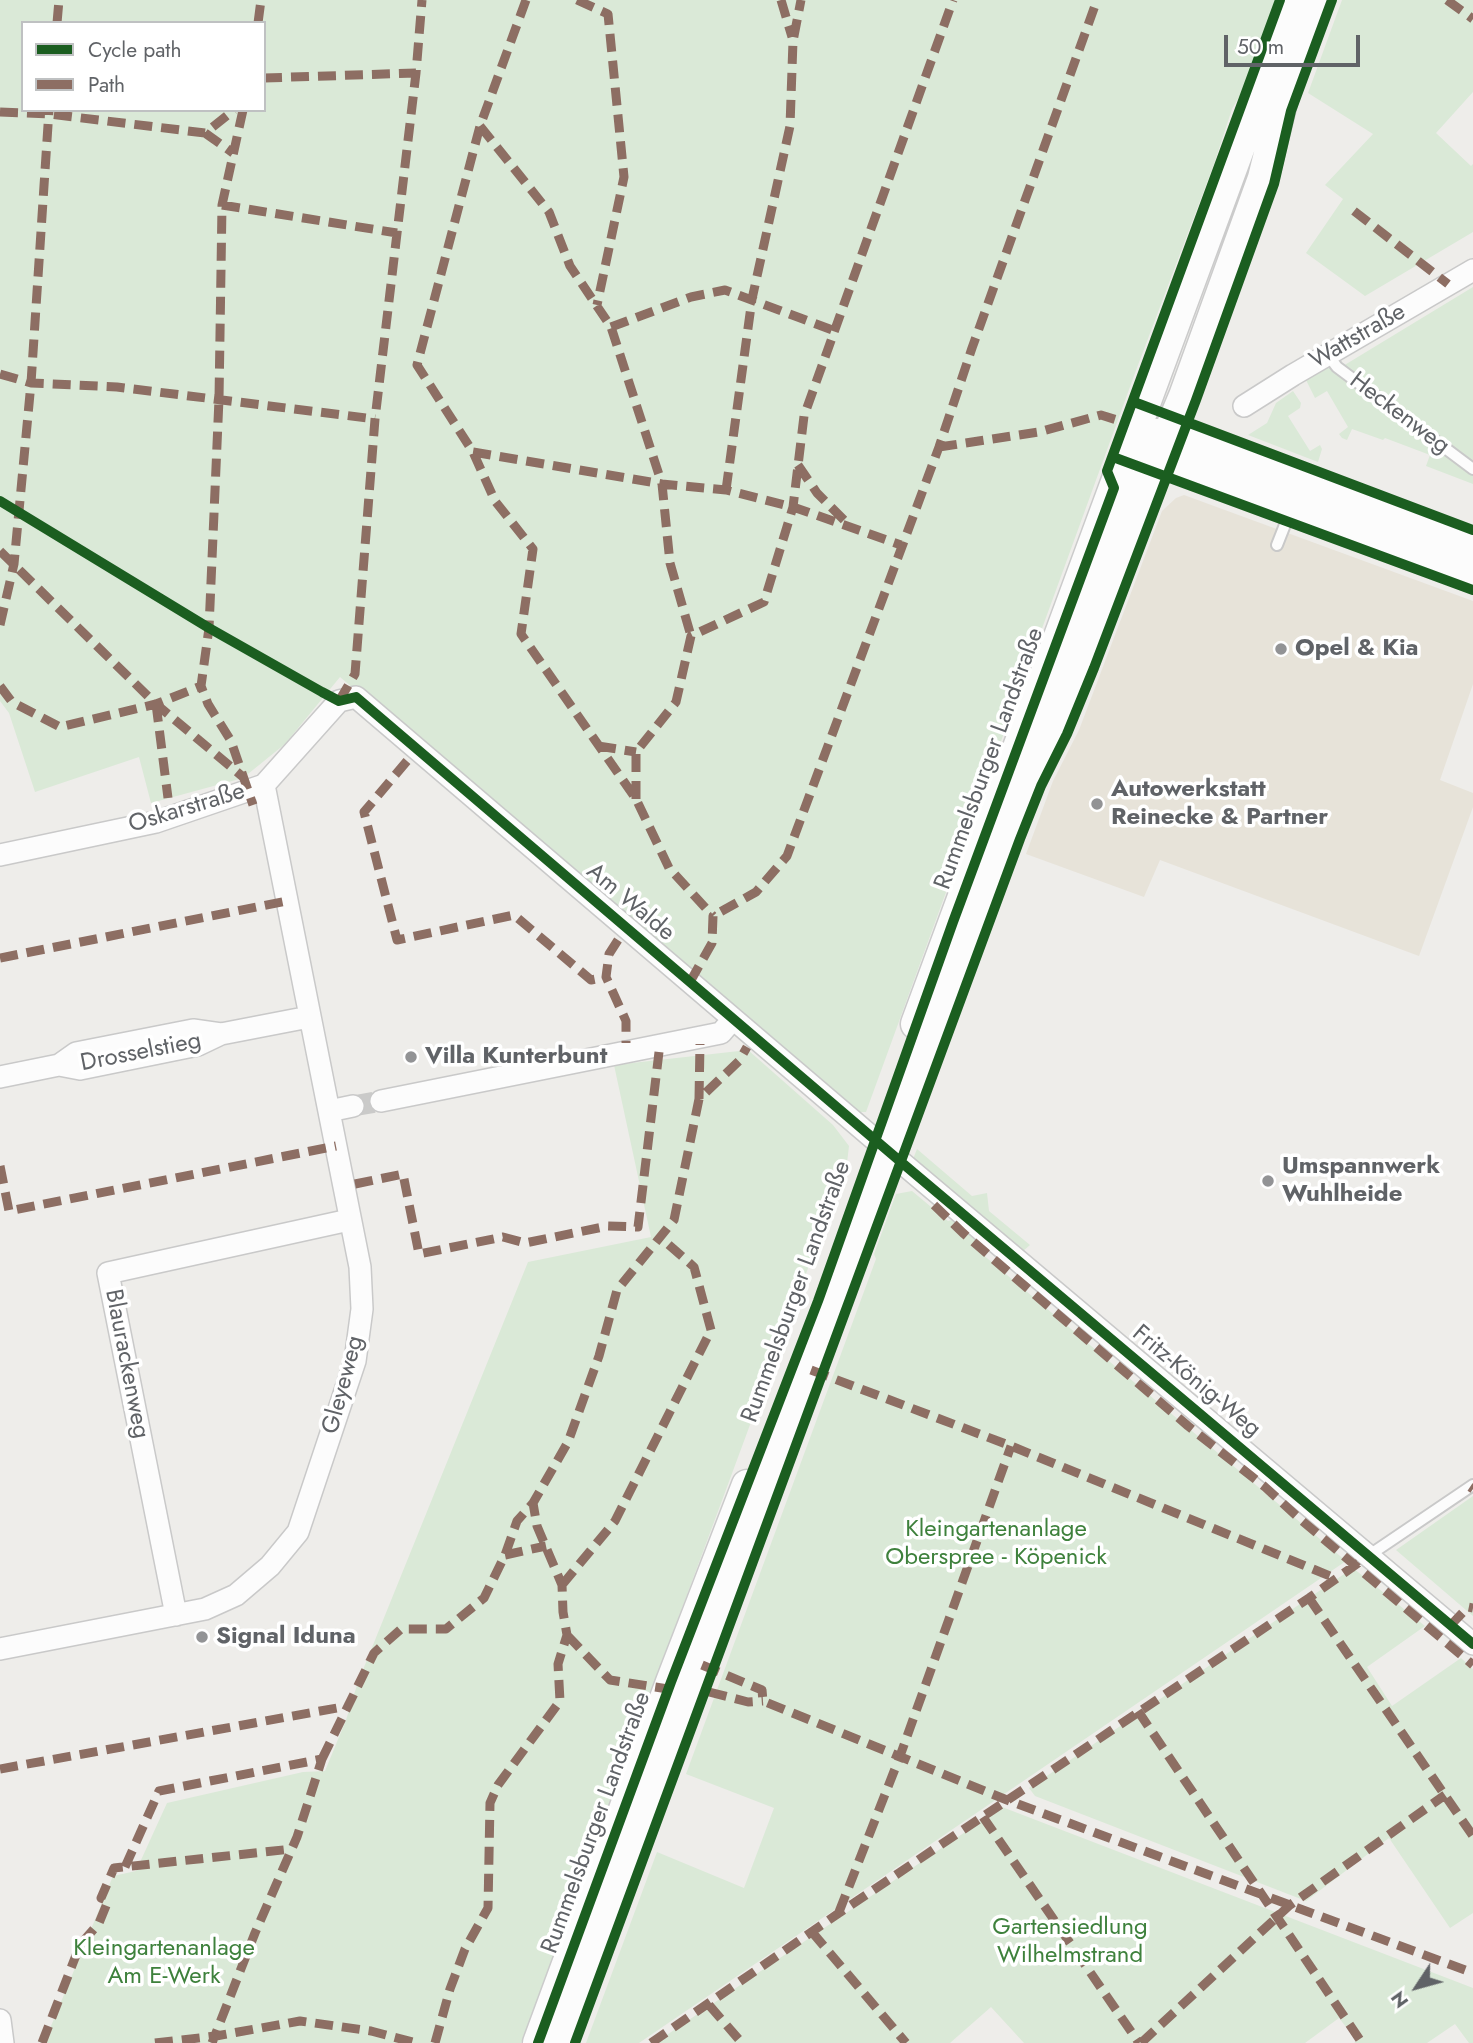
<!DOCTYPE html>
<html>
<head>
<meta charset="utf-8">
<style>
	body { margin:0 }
	#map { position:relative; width:1473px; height:2043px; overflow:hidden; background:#eeedea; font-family:Jost,sans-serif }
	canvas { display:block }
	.legend { position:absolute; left:21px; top:21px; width:245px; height:91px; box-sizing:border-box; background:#fff; border:2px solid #bfc1c2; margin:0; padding:9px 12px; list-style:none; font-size:21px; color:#606367 }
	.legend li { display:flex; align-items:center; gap:14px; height:35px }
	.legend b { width:35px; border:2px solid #bfc1c2 }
	.north { position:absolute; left:1382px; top:1952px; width:70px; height:70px; -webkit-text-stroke:5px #fff; paint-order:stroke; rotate:234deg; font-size:19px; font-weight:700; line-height:28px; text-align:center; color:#606367 }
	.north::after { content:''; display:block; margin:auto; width:24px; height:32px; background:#606367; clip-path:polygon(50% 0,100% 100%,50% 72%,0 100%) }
	.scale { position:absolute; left:1224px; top:35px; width:136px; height:32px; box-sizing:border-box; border:4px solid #606367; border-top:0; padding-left:9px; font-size:21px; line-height:24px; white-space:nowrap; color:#606367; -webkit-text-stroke:5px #fff; paint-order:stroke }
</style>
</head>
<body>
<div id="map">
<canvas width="1473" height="2043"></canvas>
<ul class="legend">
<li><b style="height:9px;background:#1b5e20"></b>Cycle path</li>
<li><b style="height:9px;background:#8d6e63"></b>Path</li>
</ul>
<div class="north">N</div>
<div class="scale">50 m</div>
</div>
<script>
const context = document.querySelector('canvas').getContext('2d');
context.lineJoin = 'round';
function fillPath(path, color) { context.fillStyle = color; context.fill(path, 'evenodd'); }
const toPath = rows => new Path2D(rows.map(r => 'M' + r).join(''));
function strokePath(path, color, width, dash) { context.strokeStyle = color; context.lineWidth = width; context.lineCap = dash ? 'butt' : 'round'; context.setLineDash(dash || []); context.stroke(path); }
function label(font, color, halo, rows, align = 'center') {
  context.font = font + ' Jost,sans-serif'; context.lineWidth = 7; context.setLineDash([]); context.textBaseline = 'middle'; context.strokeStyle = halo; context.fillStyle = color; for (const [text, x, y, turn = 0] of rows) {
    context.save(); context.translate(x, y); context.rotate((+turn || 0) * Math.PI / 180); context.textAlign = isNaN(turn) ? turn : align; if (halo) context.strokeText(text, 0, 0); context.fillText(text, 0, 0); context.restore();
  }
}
const commercial = toPath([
	[1184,495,1473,601,1473,684,1440,780,1473,793,1473,807,1419,956,1160,860,1144,897,1026,854,1053,781,1079,730,1162,511,1176,498]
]);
const green = toPath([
	[0,0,1278,0,1248,82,1232,109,1214,164,1135,373,866,1112,856,1112,340,677,285,744,243,778,151,803,139,757,35,792,9,713,0,701],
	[23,23,264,23,264,110,23,110],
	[1342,0,1473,0,1473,92,1436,133,1471,166,1473,164,1473,232,1365,296,1306,253,1343,199,1325,185,1373,134,1308,93],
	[1473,287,1473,461,1343,366],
	[1326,365,1473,476,1473,484,1426,466,1430,455,1385,438,1383,440,1352,429,1347,440,1342,438,1339,434,1348,427,1327,391,1315,398,1305,378],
	[1293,391,1301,403,1300,408,1288,416,1310,451,1320,445,1322,449,1318,462,1248,435,1267,423,1276,403],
	[748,1050,833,1125,849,1146,847,1163,521,2043,44,2043,113,1876,136,1871,167,1803,303,1772,325,1771,346,1720,358,1682,528,1262,651,1237,614,1065],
	[917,1149,972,1196,987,1193,989,1211,1030,1245,1022,1252,913,1159],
	[912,1191,948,1221,955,1219,982,1241,975,1248,1346,1561,639,2043,586,2043,657,1852,744,1888,774,1808,686,1774,876,1259,874,1254,896,1194],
	[1473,1496,1473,1616,1396,1550],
	[1353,1568,1425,1626,1367,1667,1392,1706,1461,1658,1473,1669,1473,1913,1450,1928,1389,1838,1306,1901,1035,1796,1029,1788],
	[1002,1807,1473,1988,1473,2043,1469,2043,1455,2024,1427,2043,1354,2043,1357,2041,1339,2018,1305,2043,1024,2043,991,2007,950,2043,655,2043]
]);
const minorTunnel = toPath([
	[353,1106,381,1101]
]);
const service = toPath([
	[1328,355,1337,367,1473,469],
	[1277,545,1290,512],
	[1368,1556,1473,1485]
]);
const minor = toPath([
	[1244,406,1293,375,1473,270],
	[0,855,156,822,264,785,339,701,356,697,901,1162,1473,1644],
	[59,1065,76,1053,193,1030,221,1034],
	[0,1077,59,1065,80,1069,198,1045,221,1034,309,1017],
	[381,1101,721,1033,733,1019],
	[329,1111,353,1106],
	[176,1615,108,1273,349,1220],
	[0,1649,205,1609,236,1595,270,1566,298,1532,355,1361,362,1309,360,1267,264,785],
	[0,2020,3,2043]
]);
const secondary = toPath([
	[1148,435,1168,433,1208,447,1473,548],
	[1143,447,1157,460,1473,577],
	[916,1024,1294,0],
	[538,2043,671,1682,747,1485],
	[562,2043,974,926,1029,781,1060,714,1142,496,1184,396,1263,178,1286,86,1317,0]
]);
const quiet = toPath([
	[526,0,480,126,417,365,473,452,495,501,533,549,521,634,636,799,669,868,713,916],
	[577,0,608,14,624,177,597,305],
	[781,0,792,37],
	[1447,0,1473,19],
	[57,23,59,0],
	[258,23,261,0],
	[264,78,416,73],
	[243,110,222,205,219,399,209,628,201,686,208,704,231,741,253,805],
	[0,112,49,114,205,133,234,110],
	[480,126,549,212,570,266,611,327,662,484,670,563,691,636],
	[205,133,233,153],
	[222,205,397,233],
	[1354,211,1448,284],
	[611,327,691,297,725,290,835,331],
	[0,374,31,383,117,387,375,419],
	[939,447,1039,432,1101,415,1120,421],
	[473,452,662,484,726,490,793,507,901,545],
	[798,465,817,493,849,525],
	[726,490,752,299,790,126,793,41,801,0],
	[0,551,156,704,243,777],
	[0,625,14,564,31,383,49,110],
	[0,686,12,702,60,727,156,704,201,686],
	[339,701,355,674,375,419,416,73,422,0],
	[156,704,168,798],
	[598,746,636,752],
	[407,761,364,812,397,940,514,915,591,980,606,977],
	[636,799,636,752,676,702,691,636,764,602,793,507,804,416,953,0],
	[618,940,609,954,606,977,626,1021,626,1043],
	[0,958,287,901],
	[690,982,712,943,713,916,756,892,787,856,939,447,972,348,1097,0],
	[699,1099,700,1044],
	[0,1166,9,1211,336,1146],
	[355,1184,403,1174,419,1254,503,1237,525,1243,608,1226,638,1227,659,1052],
	[934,1205,963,1233,1188,1426,1265,1487,1300,1519,1473,1665],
	[811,1370,1011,1446,1335,1578],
	[1470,1487,1473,1489],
	[505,1555,546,1546],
	[562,1585,615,1521,711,1330,694,1267,660,1237],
	[1309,1598,1473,1836],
	[1450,1626,1468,1607,1473,1608],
	[567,1635,610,1680,668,1689],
	[702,1665,762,1690,763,1701,1007,1800,1473,1973],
	[709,1692,748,1702,763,1701],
	[1138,1711,1362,2043],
	[322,1759,374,1653,401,1629,446,1629,484,1598,505,1555,517,1521,533,1503,568,1442,599,1356,617,1290,674,1220,699,1099,739,1061,747,1047],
	[0,1769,348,1706],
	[983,1817,1139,2043],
	[125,1867,159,1791,322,1759,297,1837,255,1933,212,2043],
	[839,1912,900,1756,1011,1446],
	[812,1932,906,2043],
	[709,2005,742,2043],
	[42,2043,80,1945,99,1923,108,1901,101,1898,114,1868,292,1849],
	[155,2043,216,2036,300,2021,371,2031,416,2043],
	[435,2043,450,1989,465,1949,488,1908,490,1803,498,1785,560,1701,558,1664,567,1635,563,1612,562,1585,537,1526,533,1503],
	[651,2043,839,1913,1309,1598,1368,1556],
	[1141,2043,1290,1905,1445,1795]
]);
const cycleway = toPath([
	[1134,402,1473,530],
	[1113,457,1473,590],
	[0,501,209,628,322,692,339,701,356,697,901,1162,1473,1644],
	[538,2043,671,1682,818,1301,953,922,1114,488,1107,471,1280,0],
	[575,2043,1020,839,1041,786,1067,734,1094,668,1196,400,1274,184,1291,111,1332,0]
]);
const markers = [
	[1281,649,7,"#929395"],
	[1097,804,7,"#929395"],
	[411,1057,7,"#929395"],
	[1268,1181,7,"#929395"],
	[202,1637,7,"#929395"]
];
const streetNames = [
	["Wattstraße",1358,337,-30],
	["Heckenweg",1399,414,37],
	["Rummelsburger Landstraße",990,759,-70],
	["Oskarstraße",187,809,-17],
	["Am Walde",630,903,40],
	["Drosselstieg",141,1053,-11],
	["Rummelsburger Landstraße",797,1292,-70],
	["Blaurackenweg",126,1364,79],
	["Fritz-König-Weg",1196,1382,40],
	["Gleyeweg",344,1385,-75],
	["Rummelsburger Landstraße",597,1823,-70]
];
const poiNames = [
	["Opel & Kia",1295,649],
	["Autowerkstatt",1111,790],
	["Reinecke & Partner",1111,818],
	["Villa Kunterbunt",425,1057],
	["Umspannwerk",1282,1167],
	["Wuhlheide",1282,1195],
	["Signal Iduna",216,1637]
];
const parkNames = [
	["Kleingartenanlage",996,1530],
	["Oberspree - Köpenick",996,1558],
	["Gartensiedlung",1070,1928],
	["Wilhelmstrand",1070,1956],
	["Kleingartenanlage",164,1949],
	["Am E-Werk",164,1977]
];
fillPath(commercial, '#e7e3d9');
fillPath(green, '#dae9d7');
strokePath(minorTunnel, '#cacac9', 21, [21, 10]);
strokePath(service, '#c9c9c9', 14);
strokePath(minor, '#c9c9c9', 24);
strokePath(secondary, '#cbcbcb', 33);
strokePath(service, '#fcfcfc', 10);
strokePath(minor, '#fcfcfc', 21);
strokePath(secondary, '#fcfcfc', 30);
strokePath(quiet, '#8d6e63', 9, [18, 9]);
strokePath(cycleway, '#1b5e20', 10);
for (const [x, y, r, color] of markers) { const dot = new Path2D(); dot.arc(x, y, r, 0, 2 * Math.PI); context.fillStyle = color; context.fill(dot); strokePath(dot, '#fff', 2.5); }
label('24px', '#606367', '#fff', streetNames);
label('bold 24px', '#606367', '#fff', poiNames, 'left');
label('24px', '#3e813c', '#fff', parkNames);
</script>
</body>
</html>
